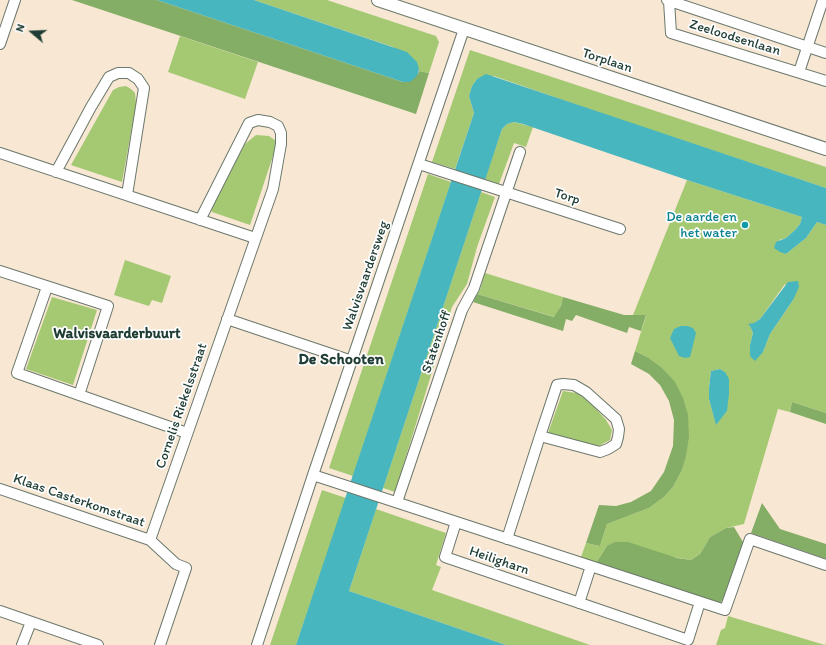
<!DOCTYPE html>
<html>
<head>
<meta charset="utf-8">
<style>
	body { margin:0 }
	#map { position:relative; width:826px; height:645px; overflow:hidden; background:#f7e7d3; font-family:Itim,sans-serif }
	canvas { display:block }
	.north { position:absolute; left:12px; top:12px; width:40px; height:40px; -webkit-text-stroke:3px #fff; paint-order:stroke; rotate:289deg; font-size:11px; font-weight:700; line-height:16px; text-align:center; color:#1f3d34 }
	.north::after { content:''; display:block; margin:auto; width:14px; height:18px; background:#1f3d34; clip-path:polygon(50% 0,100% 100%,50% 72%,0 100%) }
</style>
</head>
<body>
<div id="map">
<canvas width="826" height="645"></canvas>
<div class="north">N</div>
</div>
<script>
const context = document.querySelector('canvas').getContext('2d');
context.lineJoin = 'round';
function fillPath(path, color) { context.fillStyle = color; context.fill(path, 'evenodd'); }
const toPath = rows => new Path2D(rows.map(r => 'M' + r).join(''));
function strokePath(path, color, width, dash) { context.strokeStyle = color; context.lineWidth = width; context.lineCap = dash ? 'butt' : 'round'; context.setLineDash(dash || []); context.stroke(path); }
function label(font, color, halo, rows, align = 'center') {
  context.font = font + ' Itim,sans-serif'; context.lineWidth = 3.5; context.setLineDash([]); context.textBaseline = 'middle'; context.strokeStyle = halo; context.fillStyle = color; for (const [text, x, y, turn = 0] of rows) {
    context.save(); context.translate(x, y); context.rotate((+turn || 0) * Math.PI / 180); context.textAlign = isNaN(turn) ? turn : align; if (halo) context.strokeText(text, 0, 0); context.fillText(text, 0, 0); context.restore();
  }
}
const green = toPath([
	[254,0,327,0,436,36,439,42,429,73,419,71,419,69,393,47],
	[180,36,258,62,245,99,168,72],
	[470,50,826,167,826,188,606,115,494,76,477,79,472,86,469,96,474,113,455,169,432,162],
	[126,86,131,89,135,93,136,104,122,182,71,165,113,90,119,87],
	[514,122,533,127,526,147,514,143,499,184,485,179,502,129,507,124],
	[256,135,269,136,276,141,276,147,250,225,212,212,211,209,245,144],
	[428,174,451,182,353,476,329,468],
	[687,180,802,217,800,224,795,230,786,238,779,240,786,254,806,238,817,222,826,225,826,413,792,402,790,412,778,409,744,524,726,528,710,537,700,554,691,560,607,546,596,563,581,557,586,543,600,546,607,524,649,508,664,497,673,487,682,470,689,438,647,357,635,351,646,316,633,315],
	[785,284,793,300,770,334,763,352,750,345,753,333,750,326,760,319],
	[720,369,725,372,727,411,716,424,709,399,709,388,711,371],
	[481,192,495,197,477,247,467,284,452,307,395,492,383,488],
	[125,260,171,276,162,303,152,300,149,306,114,295],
	[485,273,563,297,561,306,555,317,477,294,480,290],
	[52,297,97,310,73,385,26,369],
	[563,391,576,393,589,401,606,420,612,430,610,440,599,446,585,445,548,433],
	[322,490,346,498,296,645,270,645],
	[376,509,446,533,436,565,441,567,432,590,590,645,506,645,349,591],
	[728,616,825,645,826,643,826,645,716,645,721,630,725,628]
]);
const forest = toPath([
	[72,0,157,0,403,82,418,74,419,71,429,73,416,114],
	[477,294,554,317,561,306,563,297,624,315,646,315,641,331,629,327,627,333,576,315,572,321,566,319,563,331,473,302],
	[635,351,647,357,662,368,675,382,683,398,688,415,689,438,686,456,682,470,673,487,664,497,649,508,607,524,600,546,586,543,599,505,616,506,631,502,651,491,664,472,673,446,674,420,669,401,660,385,649,374,631,364],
	[792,402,826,413,826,424,790,412],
	[762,503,780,529,826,544,826,559,751,533],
	[734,527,746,547,726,596,720,603,716,604,596,563,607,546,615,542,628,542,677,558,691,560,700,554,710,537,726,528]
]);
const water = toPath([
	[157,0,254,0,407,52,417,62,419,69,418,74,415,78,410,82,403,82],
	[486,74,826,188,826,225,817,222,806,238,786,254,780,252,774,248,776,242,786,238,795,230,800,224,802,217,687,180,523,124,514,122,507,124,502,129,349,591,506,645,296,645,474,113,469,96,472,86,477,79],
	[798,281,799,287,793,300,770,334,763,352,755,361,750,356,750,345,753,333,750,326,748,324,754,323,760,319,788,282],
	[681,326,687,326,693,328,696,333,690,357,685,358,679,356,670,338,674,329],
	[720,369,725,372,729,379,729,394,727,411,716,425,709,399,709,388,711,371]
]);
const minor = toPath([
	[667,0,826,53],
	[669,1,671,33,826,81],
	[0,44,15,0],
	[799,72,823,0],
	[0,153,255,238],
	[419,164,620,229],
	[56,172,91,107,109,77,118,73,129,73,138,79,144,88,127,195],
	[0,271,108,306,79,395],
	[47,287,17,373,187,433],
	[227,319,352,361],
	[313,475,725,610,750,539,826,565],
	[0,489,150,540],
	[397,502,462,310,474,288,520,152],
	[456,522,445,557,688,640,700,602],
	[507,539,540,436,557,385,563,384,574,385,586,392,616,419,619,429,618,437,616,444,608,449,600,452,540,436],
	[579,603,591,566],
	[0,611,98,645],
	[22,645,31,622],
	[160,645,186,568,176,564,150,540,273,189,281,144,281,133,278,126,270,122,258,120,249,123,200,220],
	[257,645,313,475,464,29]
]);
const tertiary = toPath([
	[378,0,826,149]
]);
const markers = [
	[745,225,4,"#0f9aa8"]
];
const streetNames = [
	["Zeeloodsenlaan",735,38,17],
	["Torplaan",607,61,18],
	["Torp",567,197,18],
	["Walvisvaardersweg",366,276,-71],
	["Statenhoff",437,342,-71],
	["Cornelis Riekelsstraat",182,406,-71],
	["Klaas Casterkomstraat",79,501,19],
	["Heiligharn",499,561,19]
];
const cultureNames = [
	["De aarde en",737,217],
	["het water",737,233]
];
const neighbourhoodNames = [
	["Walvisvaarderbuurt",117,334]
];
const quarterNames = [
	["De Schooten",341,360]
];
fillPath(green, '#a5c973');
fillPath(forest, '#84ad65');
fillPath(water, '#47b6be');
strokePath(minor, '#6b786c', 12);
strokePath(tertiary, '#6b786c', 14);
strokePath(minor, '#fff', 10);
strokePath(tertiary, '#fff', 12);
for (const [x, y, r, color] of markers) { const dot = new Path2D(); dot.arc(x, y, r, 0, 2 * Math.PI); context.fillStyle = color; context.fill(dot); strokePath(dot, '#fff', 1.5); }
label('14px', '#1f3d34', '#fff', streetNames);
label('14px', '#0d838f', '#fff', cultureNames, 'right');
label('bold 15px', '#1f3d34', '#fff', neighbourhoodNames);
label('bold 16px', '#1f3d34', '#fff', quarterNames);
</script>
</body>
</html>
